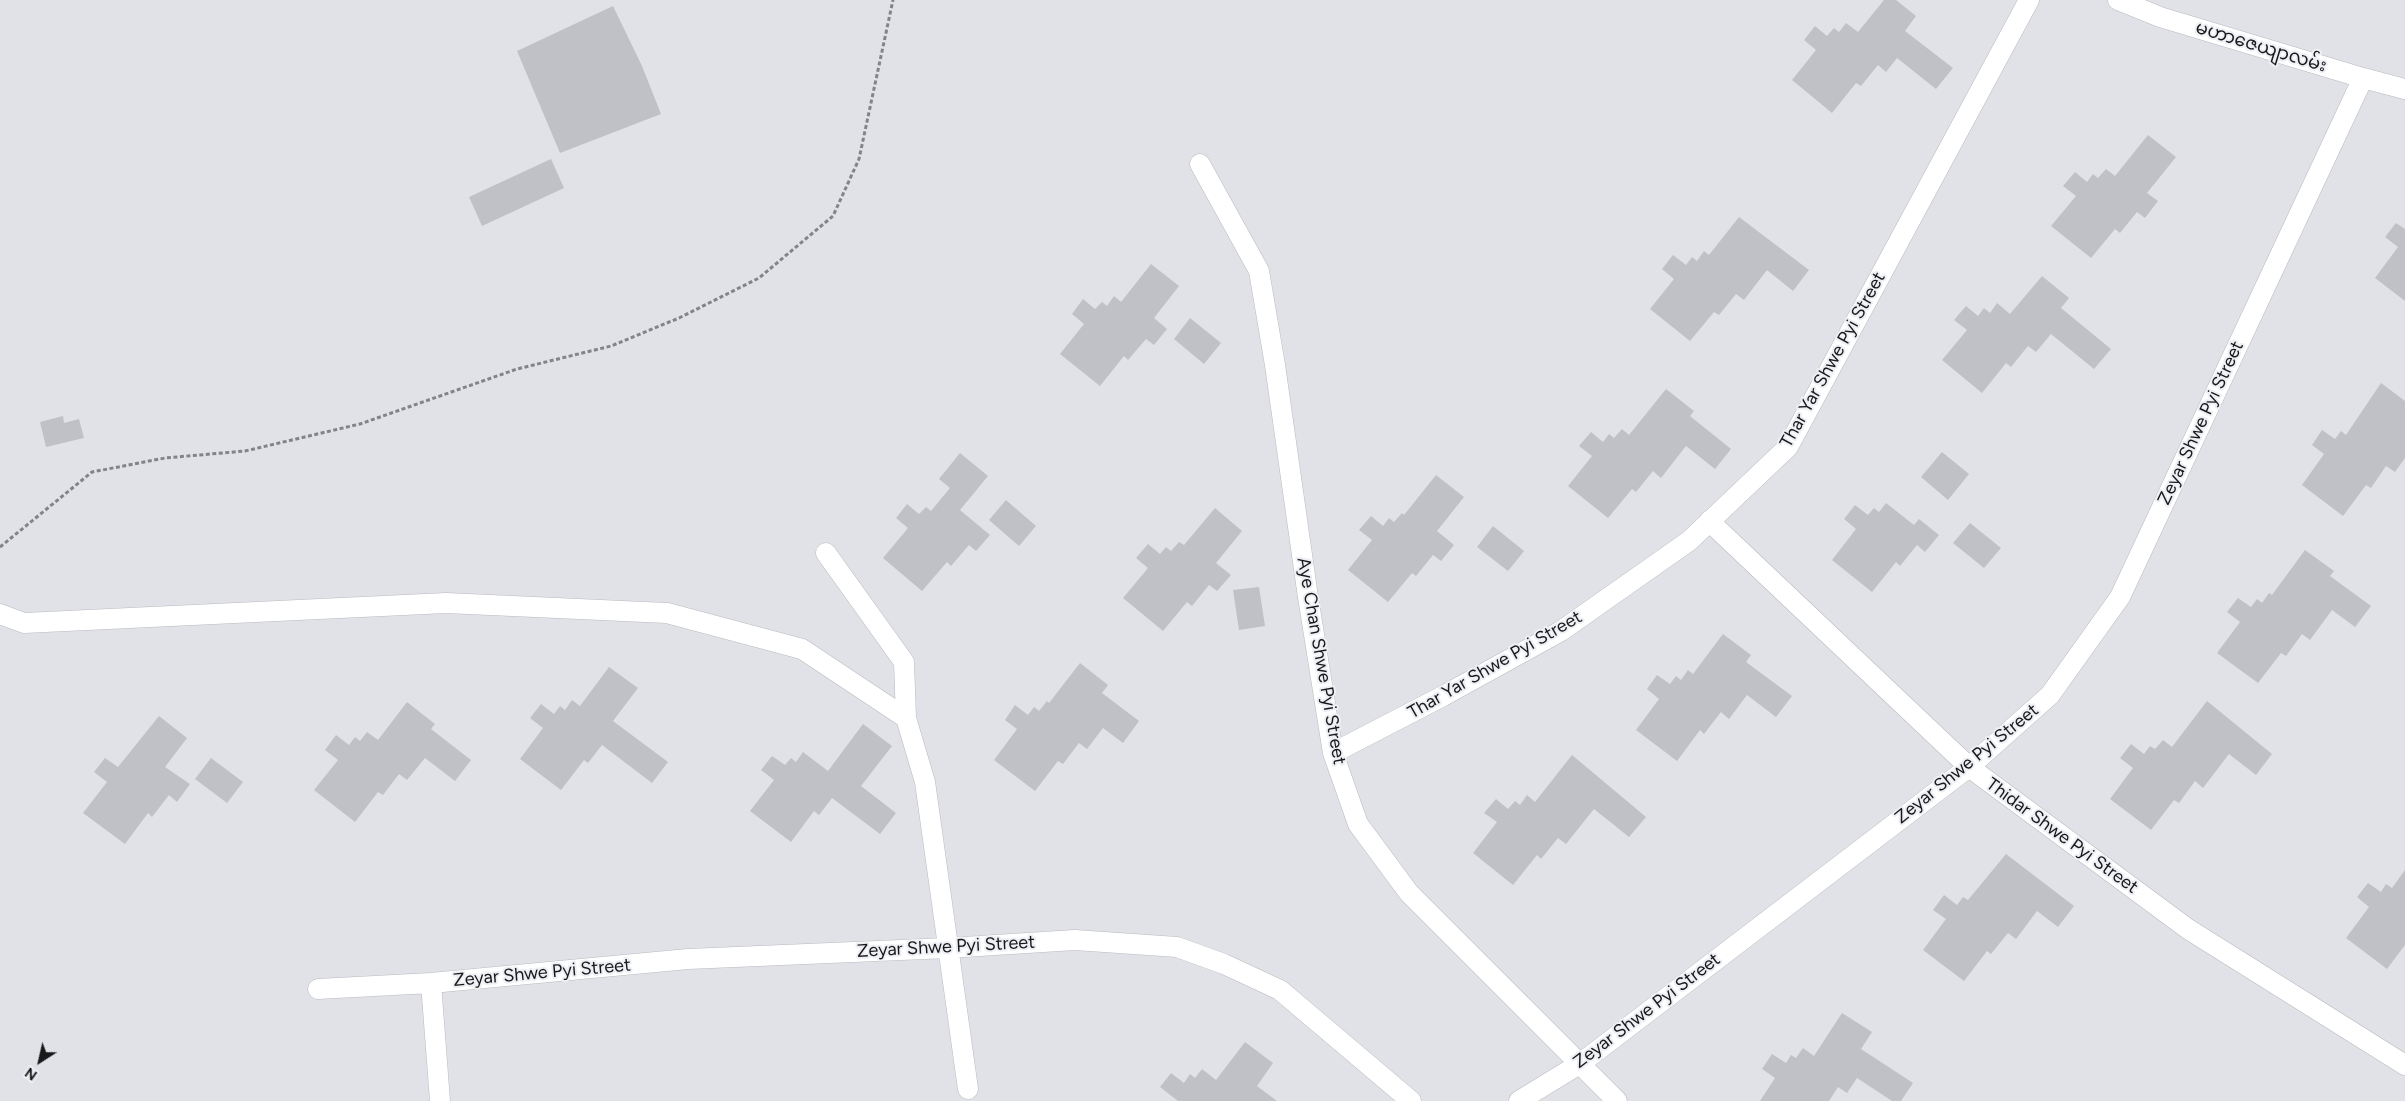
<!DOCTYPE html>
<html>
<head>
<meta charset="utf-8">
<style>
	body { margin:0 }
	#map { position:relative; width:2405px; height:1101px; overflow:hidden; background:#e0e2e7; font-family:Figtree,sans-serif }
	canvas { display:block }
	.north { position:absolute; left:15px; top:1036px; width:50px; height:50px; -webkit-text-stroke:4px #edeff4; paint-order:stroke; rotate:215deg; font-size:14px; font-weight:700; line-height:20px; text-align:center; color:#171819 }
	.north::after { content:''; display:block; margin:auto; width:18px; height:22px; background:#171819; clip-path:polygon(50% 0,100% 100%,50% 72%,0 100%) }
</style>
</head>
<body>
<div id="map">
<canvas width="2405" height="1101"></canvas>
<div class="north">N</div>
</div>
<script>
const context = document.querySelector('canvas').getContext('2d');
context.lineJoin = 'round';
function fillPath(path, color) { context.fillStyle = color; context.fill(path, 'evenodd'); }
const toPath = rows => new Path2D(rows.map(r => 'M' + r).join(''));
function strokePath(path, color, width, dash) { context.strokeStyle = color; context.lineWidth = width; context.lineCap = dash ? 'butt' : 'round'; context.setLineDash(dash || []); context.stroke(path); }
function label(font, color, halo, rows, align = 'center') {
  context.font = font + ' Figtree,"Noto Sans Myanmar",sans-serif'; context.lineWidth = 4; context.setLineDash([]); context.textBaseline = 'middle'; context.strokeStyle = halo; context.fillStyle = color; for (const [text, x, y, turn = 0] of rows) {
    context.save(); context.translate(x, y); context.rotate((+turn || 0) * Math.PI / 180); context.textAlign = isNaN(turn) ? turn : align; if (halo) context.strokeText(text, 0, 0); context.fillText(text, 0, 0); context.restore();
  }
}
const building = toPath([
	[1884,0,1896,0,1916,16,1905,31,1953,68,1936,89,1897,58,1886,72,1878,65,1861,86,1856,83,1832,113,1792,80,1816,50,1804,40,1815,26,1827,36,1834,28,1839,32,1846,23,1858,32],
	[613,6,642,66,661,114,560,153,517,51],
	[2148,135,2176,157,2147,193,2158,201,2145,218,2137,212,2120,233,2115,229,2091,258,2051,226,2076,196,2063,186,2075,172,2087,182,2093,174,2098,178,2106,169,2115,176],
	[551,159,564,188,482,226,469,197],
	[1739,217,1809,270,1793,291,1767,270,1744,300,1736,294,1719,315,1714,312,1690,341,1650,309,1674,279,1662,269,1673,255,1686,265,1692,257,1697,261,1704,251,1709,255],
	[2396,223,2405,229,2405,301,2375,278,2398,247,2385,237],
	[1151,264,1179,286,1154,318,1167,329,1154,345,1146,339,1128,360,1124,356,1100,386,1060,354,1084,324,1072,314,1083,299,1095,309,1102,302,1107,306,1114,296,1121,302],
	[2042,276,2069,298,2061,308,2111,349,2094,369,2051,334,2036,352,2028,346,2011,367,2006,363,1982,393,1942,360,1967,330,1954,320,1966,306,1978,316,1984,308,1990,313,1997,303,2010,314],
	[1190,318,1221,343,1204,364,1174,339],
	[2381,383,2405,401,2405,458,2395,472,2386,466,2371,488,2366,485,2343,516,2302,485,2324,454,2312,445,2322,430,2335,439,2341,431,2346,435],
	[1666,389,1694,411,1690,416,1731,449,1715,469,1686,446,1661,478,1653,471,1636,492,1632,489,1608,518,1568,486,1592,456,1579,446,1591,432,1603,442,1609,434,1614,438,1622,429,1629,435],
	[63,416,64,423,79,419,84,438,46,447,40,422],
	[1942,452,1969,474,1948,500,1921,477],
	[960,453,988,476,960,510,990,535,976,551,969,545,951,566,947,562,922,591,883,558,908,528,896,518,907,504,919,514,926,507,931,511,950,488,939,479],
	[1436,475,1464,497,1437,531,1454,545,1441,561,1433,555,1416,576,1412,573,1388,602,1348,570,1372,540,1359,530,1371,516,1383,526,1389,518,1394,522,1402,513,1404,515],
	[1006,500,1036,526,1019,546,989,520],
	[1886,503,1914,525,1919,519,1939,535,1925,552,1917,545,1900,566,1896,562,1872,592,1832,560,1856,529,1844,519,1855,505,1868,515,1874,508,1879,512],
	[1215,508,1242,531,1216,563,1231,575,1217,591,1209,585,1192,606,1187,602,1163,631,1123,598,1148,568,1136,558,1148,544,1160,554,1166,547,1171,551,1179,542,1184,545],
	[1970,523,2001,548,1984,568,1953,543],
	[1493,526,1524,551,1508,571,1477,547],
	[2305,550,2334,571,2330,576,2371,606,2355,627,2332,610,2310,640,2302,634,2286,656,2281,653,2258,683,2217,653,2240,622,2227,612,2238,598,2251,607,2257,599,2262,603,2269,593,2272,595],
	[1259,587,1265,626,1239,630,1233,590],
	[1723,634,1751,655,1746,662,1792,696,1776,717,1747,695,1729,719,1721,712,1704,734,1700,730,1677,761,1636,730,1659,699,1647,689,1657,675,1670,684,1676,676,1681,680,1688,670,1693,674],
	[1080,663,1108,685,1102,693,1139,721,1123,743,1103,728,1087,749,1079,743,1063,764,1058,761,1035,791,994,760,1017,729,1005,720,1015,705,1028,715,1034,707,1039,711,1047,701,1049,703],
	[609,667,638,688,613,721,668,762,652,783,602,745,588,763,584,760,561,790,520,759,543,728,530,718,541,704,554,714,560,706,565,710,572,700,580,706],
	[2207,701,2272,754,2256,775,2229,754,2203,788,2195,781,2179,803,2174,800,2151,830,2110,799,2133,768,2120,758,2131,744,2144,754,2150,746,2155,749,2163,740,2172,747],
	[407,702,435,724,431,729,471,760,455,781,425,758,407,780,399,774,383,795,378,792,355,822,314,790,338,760,325,750,336,735,349,745,355,737,360,741,367,732,378,740],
	[159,716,187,738,165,767,190,784,177,802,169,795,152,817,148,813,125,844,83,813,107,782,94,772,105,758,118,767],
	[863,724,892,746,861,786,896,813,880,834,832,798,819,815,814,811,791,842,750,811,774,780,761,770,772,756,785,765,791,758,796,762,803,752,828,771],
	[1572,755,1646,817,1629,837,1594,809,1566,844,1558,838,1541,859,1537,855,1513,885,1473,853,1497,822,1484,813,1496,799,1508,809,1515,801,1520,805,1527,795,1535,802],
	[211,758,243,782,227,803,195,779],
	[2006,854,2074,906,2058,927,2037,911,2016,939,2008,933,1991,954,1987,951,1964,981,1923,950,1946,919,1933,910,1944,895,1957,905,1963,897,1968,900],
	[2405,870,2405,945,2387,969,2346,938,2369,907,2357,897,2368,883,2381,892,2386,884,2392,888],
	[1842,1013,1872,1032,1861,1049,1913,1083,1901,1101,1892,1101,1857,1078,1847,1093,1838,1087,1829,1101,1760,1101,1775,1078,1762,1069,1772,1054,1786,1063,1791,1055,1796,1058,1803,1048,1814,1056],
	[1245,1042,1273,1063,1257,1086,1277,1101,1178,1101,1160,1087,1171,1073,1184,1083,1190,1074,1195,1078,1202,1069,1216,1080]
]);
const path = toPath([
	[0,547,92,472,165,458,245,451,360,424,517,369,611,346,679,318,759,278,833,216,859,159,893,0]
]);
const street = toPath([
	[2118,0,2160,17,2363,78,2405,89],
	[1200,164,1259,271,1275,365,1308,597,1333,753,1358,824,1409,893,1617,1101],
	[1709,521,1969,767,2188,929,2405,1065],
	[826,553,904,662,906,718],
	[0,614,24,623,446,603,667,613,802,649,906,718,925,782,968,1089],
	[1333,753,1443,696,1561,631,1689,541,1788,447,2029,0],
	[431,983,688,959,948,948,1075,940,1177,947,1224,964,1280,990,1411,1101],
	[318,989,431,983,440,1101],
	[1519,1101,1581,1063,1969,767,2050,695,2120,597,2363,78]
]);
const streetNames = [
	["မဟာဇေယျာလမ်း",2261,47,17],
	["Thar Yar Shwe Pyi Street",1833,360,-61],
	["Zeyar Shwe Pyi Street",2201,423,-65],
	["Aye Chan Shwe Pyi Street",1321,661,80],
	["Thar Yar Shwe Pyi Street",1495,665,-30],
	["Zeyar Shwe Pyi Street",1967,764,-39],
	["Thidar Shwe Pyi Street",2062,836,36],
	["Zeyar Shwe Pyi Street",946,947,-3],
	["Zeyar Shwe Pyi Street",542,973,-5],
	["Zeyar Shwe Pyi Street",1647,1011,-37]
];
fillPath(building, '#bfc1c6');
strokePath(street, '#b8babf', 21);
strokePath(path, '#828487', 3, [4, 2.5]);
strokePath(street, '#fff', 20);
label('18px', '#171819', '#edeff4', streetNames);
</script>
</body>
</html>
